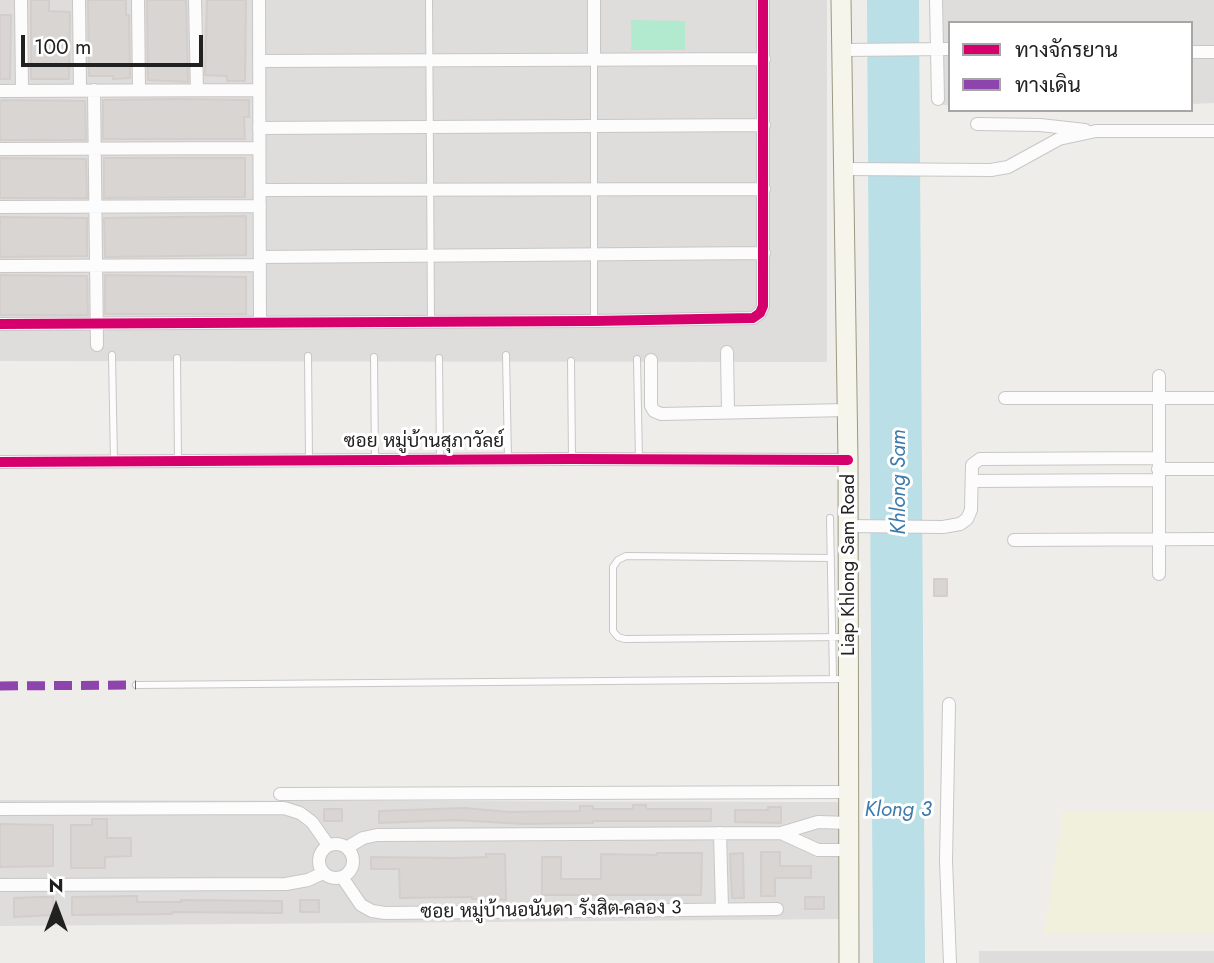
<!DOCTYPE html>
<html>
<head>
<meta charset="utf-8">
<style>
	body { margin:0 }
	#map { position:relative; width:1214px; height:963px; overflow:hidden; background:#efedea; font-family:Jost,Sarabun,sans-serif }
	canvas { display:block }
	.legend { position:absolute; left:948px; top:21px; width:245px; height:91px; box-sizing:border-box; background:#fff; border:2px solid #a6a6a6; margin:0; padding:9px 12px; list-style:none; font-size:21px; color:#212121 }
	.legend li { display:flex; align-items:center; gap:14px; height:35px }
	.legend b { width:35px; border:2px solid #a6a6a6 }
	.north { position:absolute; left:21px; top:872px; width:70px; height:70px; -webkit-text-stroke:5px #fff; paint-order:stroke; rotate:0deg; font-size:19px; font-weight:700; line-height:28px; text-align:center; color:#212121 }
	.north::after { content:''; display:block; margin:auto; width:24px; height:32px; background:#212121; clip-path:polygon(50% 0,100% 100%,50% 72%,0 100%) }
	.scale { position:absolute; left:21px; top:35px; width:182px; height:32px; box-sizing:border-box; border:4px solid #212121; border-top:0; padding-left:9px; font-size:21px; line-height:24px; white-space:nowrap; color:#212121; -webkit-text-stroke:5px #fff; paint-order:stroke }
</style>
</head>
<body>
<div id="map">
<canvas width="1214" height="963"></canvas>
<ul class="legend">
<li><b style="height:9px;background:#d6006c"></b>ทางจักรยาน</li>
<li><b style="height:9px;background:#8e44ad"></b>ทางเดิน</li>
</ul>
<div class="north">N</div>
<div class="scale">100 m</div>
</div>
<script>
const context = document.querySelector('canvas').getContext('2d');
context.lineJoin = 'round';
function fillPath(path, color) { context.fillStyle = color; context.fill(path, 'evenodd'); }
const toPath = rows => new Path2D(rows.map(r => 'M' + r).join(''));
function strokePath(path, color, width, dash) { context.strokeStyle = color; context.lineWidth = width; context.lineCap = dash ? 'butt' : 'round'; context.setLineDash(dash || []); context.stroke(path); }
function label(font, color, halo, rows, align = 'center') {
  context.font = font + ' Jost,Sarabun,sans-serif'; context.lineWidth = 6; context.setLineDash([]); context.textBaseline = 'middle'; context.strokeStyle = halo; context.fillStyle = color; for (const [text, x, y, turn = 0] of rows) {
    context.save(); context.translate(x, y); context.rotate((+turn || 0) * Math.PI / 180); context.textAlign = isNaN(turn) ? turn : align; if (halo) context.strokeText(text, 0, 0); context.fillText(text, 0, 0); context.restore();
  }
}
const residential = toPath([
	[0,0,827,0,827,362,0,361],
	[934,0,1214,0,1214,103,1191,104,1191,23,950,23,950,105,934,105],
	[0,800,844,802,845,919,0,926],
	[979,951,1214,951,1214,963,979,963]
]);
const farmland = toPath([
	[1063,811,1214,811,1214,933,1044,933]
]);
const pitch = toPath([
	[631,20,685,21,685,50,631,50]
]);
const water = toPath([
	[867,0,919,0,925,963,873,963]
]);
const building = toPath([
	[31,0,49,0,49,11,70,12,69,79,31,79,31,0],
	[88,0,126,0,126,15,129,15,130,78,113,79,113,76,89,76,88,0],
	[147,0,186,0,188,82,148,80,147,0],
	[207,0,246,0,245,81,227,81,227,76,205,75,207,0],
	[0,15,11,15,10,79,0,79,0,15],
	[175,99,249,100,249,117,244,117,245,139,103,139,103,100,175,99],
	[4,100,85,101,86,140,0,140,0,101,4,100],
	[0,158,86,159,87,198,0,198,0,158],
	[104,158,245,158,245,197,104,198,104,158],
	[246,216,246,255,105,257,104,218,246,216],
	[0,217,87,218,87,256,0,257,0,217],
	[0,275,87,276,88,315,0,315,0,275],
	[105,275,246,277,246,314,105,314,105,275],
	[934,579,947,579,947,596,934,596,934,579],
	[633,805,646,805,646,809,711,809,711,821,593,821,593,823,524,824,455,820,379,823,379,811,464,808,510,812,580,811,580,806,593,806,593,809,633,809,633,805],
	[768,807,781,807,781,823,735,822,735,810,768,810,768,807],
	[324,809,342,809,342,821,324,821,324,809],
	[92,819,107,819,107,838,131,838,131,856,105,857,105,868,71,868,71,825,92,825,92,819],
	[0,824,53,825,53,866,0,867,0,824],
	[761,852,780,852,780,866,811,866,811,878,775,878,775,896,761,896,761,852],
	[657,853,702,853,701,895,542,895,542,857,561,857,561,879,601,879,601,854,657,855,657,853],
	[743,853,744,898,732,898,730,854,743,853],
	[486,854,505,854,506,900,472,899,472,897,400,898,399,869,371,869,371,857,456,858,486,857,486,854],
	[137,896,137,902,181,902,181,900,282,901,282,913,172,912,172,914,72,915,72,897,137,896],
	[39,897,53,897,53,915,14,917,14,898,39,897],
	[805,897,824,897,824,909,805,909,805,897],
	[300,900,319,900,319,912,300,912,300,900]
]);
const lane = toPath([
	[429,0,431,322],
	[594,60,594,321],
	[112,355,114,461],
	[506,355,508,459],
	[308,356,309,460],
	[374,357,375,460],
	[177,358,178,461],
	[439,358,440,459],
	[637,359,639,459],
	[571,361,572,459],
	[830,518,833,679],
	[831,558,626,556,618,560,613,567,613,631,618,637,625,639,846,637],
	[136,685,845,679]
]);
const street = toPath([
	[21,0,22,91],
	[79,0,80,90],
	[138,0,139,90],
	[195,0,197,90],
	[259,0,260,323],
	[936,0,938,99],
	[842,50,950,49],
	[1191,52,1214,52],
	[594,59,594,0],
	[259,61,764,59],
	[94,90,97,345],
	[0,91,259,90],
	[977,124,1040,125,1085,130],
	[259,128,764,125],
	[0,149,259,148],
	[844,169,991,170,1008,167,1059,139,1096,131,1214,131],
	[260,190,764,189],
	[0,207,260,206],
	[260,257,764,253],
	[0,266,260,265],
	[0,324,594,321,753,318,760,313,763,306,763,0],
	[727,352,728,412],
	[651,360,651,406,654,411,661,414,847,410],
	[1159,376,1159,574],
	[1005,398,1214,398],
	[0,462,572,459,848,460],
	[1158,469,1214,469],
	[972,481,1158,480],
	[848,526,943,527,960,524,967,519,971,510,972,465,980,459,1158,458],
	[1014,540,1214,539],
	[949,704,946,861,950,963],
	[280,794,850,792],
	[0,809,284,808,300,813,312,822,328,845],
	[720,833,722,909],
	[781,833,818,850,849,850],
	'319 861a17 17 0 1 1 34 0a17 17 0 1 1-34 0Z',
	[348,847,363,838,377,835,781,833,818,822,849,823],
	[342,877,361,905,372,911,385,913,777,909],
	[0,885,286,884,308,880,323,873]
]);
const secondary = toPath([
	[841,0,848,460,849,963]
]);
const quiet = toPath([
	[0,686,136,685]
]);
const cycleway = toPath([
	[0,324,594,321,753,318,760,313,763,306,763,0],
	[0,462,572,459,848,460]
]);
const streetNames = [
	["ซอย หมู่บ้านสุภาวัลย์",424,442],
	["Liap Khlong Sam Road",849,565,-90],
	["ซอย หมู่บ้านอนันดา รังสิต-คลอง 3",551,911,-1]
];
const waterNames = [
	["Khlong Sam",900,482,-90],
	["Klong 3",898,811]
];
fillPath(residential, '#dedddb');
fillPath(farmland, '#f1f0dc');
fillPath(pitch, '#b1eacf');
fillPath(water, '#badfe6');
fillPath(building, '#d8d5d2');
strokePath(building, '#d3cecb', 2);
strokePath(lane, '#c8c7c6', 8);
strokePath(street, '#c8c7c6', 14);
strokePath(secondary, '#9a9a80', 21);
strokePath(lane, '#fdfcfc', 6);
strokePath(street, '#fdfcfc', 12);
strokePath(secondary, '#f5f5ec', 19);
strokePath(quiet, '#8e44ad', 9, [18, 9]);
strokePath(cycleway, '#d6006c', 10);
label('19px', '#212121', '#fff', streetNames);
label('italic 21px', '#3d7aab', '#fff', waterNames);
</script>
</body>
</html>
